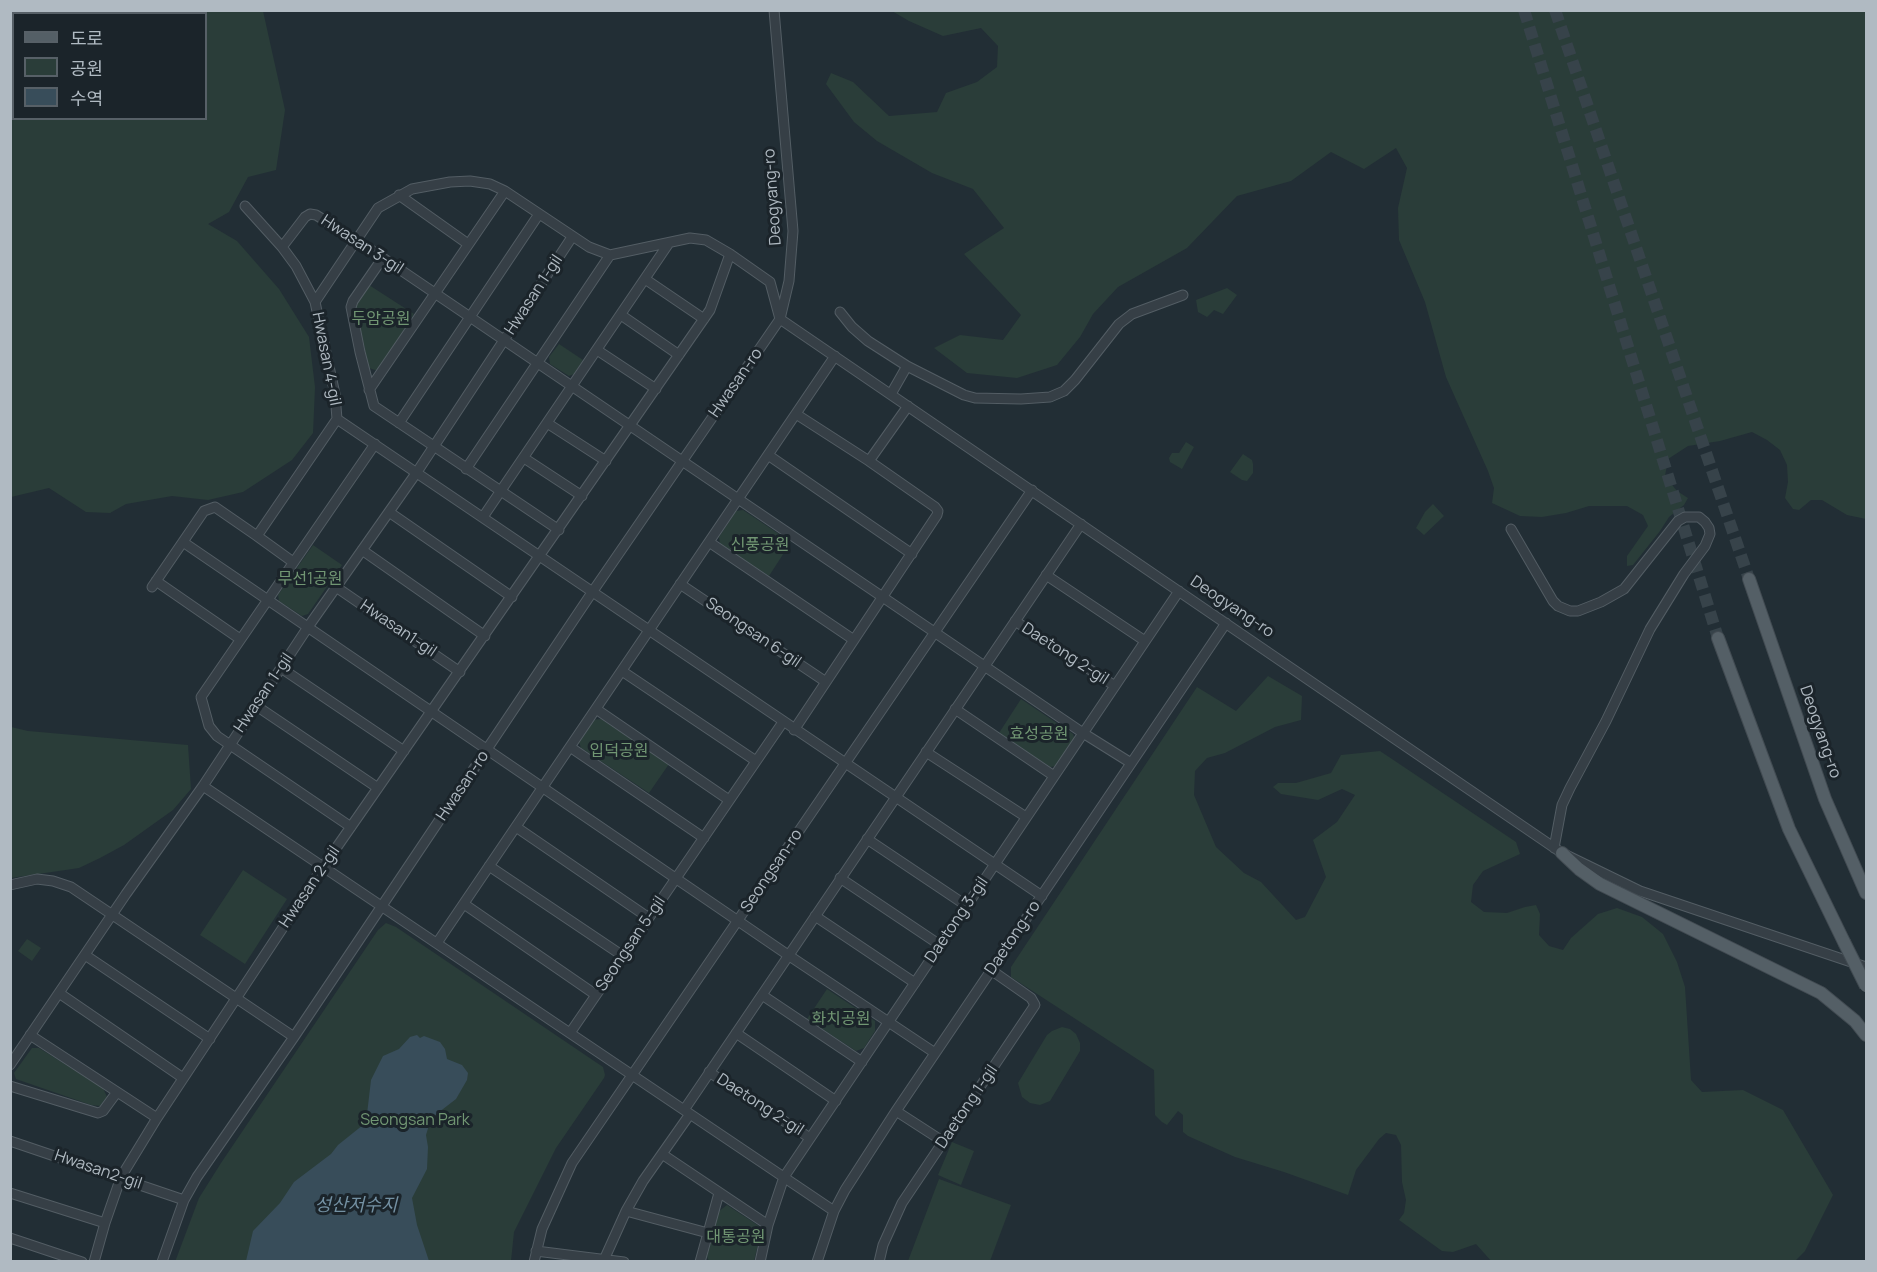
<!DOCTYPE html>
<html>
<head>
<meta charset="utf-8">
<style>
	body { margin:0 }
	#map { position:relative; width:1877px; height:1272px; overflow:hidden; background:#222e35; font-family:Manrope,"Noto Sans KR",sans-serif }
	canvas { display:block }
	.frame { position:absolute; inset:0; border:12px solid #b0bac2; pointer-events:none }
	.legend { position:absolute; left:12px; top:12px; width:195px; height:108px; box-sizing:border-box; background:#1b242a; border:2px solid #576067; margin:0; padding:8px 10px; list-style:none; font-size:18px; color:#b0bac2 }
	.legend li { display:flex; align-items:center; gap:12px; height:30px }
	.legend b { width:30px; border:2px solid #576067 }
</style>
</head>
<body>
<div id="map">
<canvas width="1877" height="1272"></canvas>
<div class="frame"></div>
<ul class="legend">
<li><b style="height:8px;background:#545f66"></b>도로</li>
<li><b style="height:16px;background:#2a3d39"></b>공원</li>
<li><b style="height:16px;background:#384d5a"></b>수역</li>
</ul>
</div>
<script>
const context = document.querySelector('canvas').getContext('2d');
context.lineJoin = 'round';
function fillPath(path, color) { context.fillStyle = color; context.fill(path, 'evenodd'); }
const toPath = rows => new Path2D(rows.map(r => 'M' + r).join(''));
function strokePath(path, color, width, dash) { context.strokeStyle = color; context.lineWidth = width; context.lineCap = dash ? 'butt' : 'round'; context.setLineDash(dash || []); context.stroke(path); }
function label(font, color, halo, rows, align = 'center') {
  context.font = font + ' Manrope,"Noto Sans KR",sans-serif'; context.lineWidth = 6; context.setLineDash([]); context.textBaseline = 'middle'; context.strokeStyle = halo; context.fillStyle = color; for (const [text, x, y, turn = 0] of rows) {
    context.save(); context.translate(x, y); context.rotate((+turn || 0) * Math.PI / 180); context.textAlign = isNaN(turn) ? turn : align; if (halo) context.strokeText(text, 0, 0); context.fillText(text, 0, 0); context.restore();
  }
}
const green = toPath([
	[10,11,263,11,285,110,276,170,248,177,229,212,208,224,237,241,279,289,309,337,315,387,313,433,292,460,243,492,208,500,172,496,126,504,110,513,86,512,49,488,11,497],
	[14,14,206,14,206,118,14,118],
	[892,11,1866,11,1866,519,1847,515,1822,500,1811,500,1799,510,1793,509,1785,498,1788,482,1787,465,1780,450,1767,440,1752,432,1720,441,1688,446,1668,459,1665,476,1677,491,1688,498,1684,505,1669,517,1660,531,1633,565,1627,566,1627,556,1648,526,1643,515,1627,506,1589,506,1566,513,1542,517,1520,516,1492,503,1494,488,1488,471,1446,377,1425,302,1399,240,1398,208,1407,168,1396,148,1364,169,1331,152,1291,181,1237,196,1187,248,1118,287,1093,314,1080,337,1057,365,1017,378,967,373,934,348,960,335,1003,340,1021,315,964,254,1004,228,973,189,932,173,877,141,854,122,826,84,831,73,853,82,889,116,937,112,946,93,977,82,997,67,998,46,981,28,943,36,909,21],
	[369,285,414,314,378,371,369,368,356,309,357,303],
	[1227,288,1237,295,1223,314,1214,310,1207,317,1198,312,1196,300],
	[559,344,583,360,574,374,569,376,550,364,549,357],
	[1186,442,1194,447,1182,469,1170,462,1169,458,1172,453,1179,453],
	[1243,454,1252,460,1253,464,1253,473,1247,481,1242,480,1230,472],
	[1433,504,1444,516,1424,535,1416,528,1425,512],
	[743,510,791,542,769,576,720,544,719,537,736,511],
	[313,545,342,565,308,614,302,616,279,601,278,595],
	[1268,676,1302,696,1301,720,1275,727,1225,753,1207,758,1195,771,1194,795,1216,847,1244,873,1261,882,1296,920,1305,917,1326,877,1313,840,1337,822,1355,795,1342,789,1318,800,1281,794,1273,787,1278,783,1296,783,1331,773,1341,755,1380,751,1516,842,1520,854,1483,871,1473,885,1471,902,1484,912,1507,913,1525,907,1536,905,1540,914,1539,935,1549,946,1563,950,1571,938,1598,914,1617,908,1642,917,1663,934,1677,962,1685,987,1691,1080,1702,1092,1743,1090,1783,1110,1833,1195,1805,1251,1795,1261,1492,1262,1476,1244,1453,1252,1442,1251,1399,1220,1404,1213,1406,1200,1402,1182,1401,1145,1396,1135,1386,1133,1379,1139,1356,1170,1348,1195,1284,1172,1235,1157,1188,1136,1183,1132,1183,1115,1178,1111,1167,1125,1162,1122,1155,1115,1154,1070,1011,977,1011,967,1197,687,1236,711],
	[1021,699,1073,734,1075,740,1057,766,1050,767,999,733],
	[601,719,669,764,649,793,581,748,578,739,591,720],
	[11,727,28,731,188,745,191,789,173,810,124,845,100,858,79,868,11,878],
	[243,870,287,899,245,964,200,935],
	[386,923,396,927,603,1067,605,1075,604,1078,556,1148,514,1232,511,1261,175,1262,199,1198,221,1163,378,930],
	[27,939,41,948,32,961,18,951],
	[827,989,875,1021,875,1031,864,1048,856,1051,807,1019],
	[1062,1027,1070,1029,1076,1034,1080,1043,1080,1051,1050,1101,1040,1105,1030,1103,1022,1097,1018,1083,1047,1035,1052,1031],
	[32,1048,39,1048,103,1088,107,1097,100,1106,91,1105,16,1079,14,1073],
	[952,1142,974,1151,961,1185,938,1175],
	[939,1179,1011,1205,990,1261,908,1261],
	[727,1205,759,1226,761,1232,754,1261,709,1261,707,1257,718,1212]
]);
const water = toPath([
	[417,1035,420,1038,424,1036,440,1042,445,1049,447,1059,462,1065,468,1073,467,1080,456,1099,434,1116,430,1122,426,1135,428,1147,427,1169,412,1198,417,1225,429,1261,246,1261,253,1231,280,1203,294,1182,331,1154,338,1145,363,1125,367,1114,371,1080,383,1056,399,1049,410,1037]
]);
const majorTunnel = toPath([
	[1524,10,1718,638],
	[1555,10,1749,579]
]);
const minor = toPath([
	[399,195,468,244],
	[245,206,282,247,305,217,310,214,316,215,358,241,1083,733,1131,763],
	[282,247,296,266,315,302],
	[382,259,353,301,351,307,360,352,374,406,559,530],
	[645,279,704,319],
	[840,312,852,327,868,341,907,366],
	[621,315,679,355],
	[780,319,1562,853,1640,891,1866,967],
	[597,350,656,389],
	[369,390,505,191],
	[891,394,907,366,964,395,975,398,1021,399,1050,397,1064,391,1075,380,1119,324,1132,314,1183,295],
	[796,414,869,461],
	[337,419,1042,896],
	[399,423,539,214],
	[547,423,606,461],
	[768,455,912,554],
	[524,458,582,496],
	[466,469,610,255],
	[389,512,512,597],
	[483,517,669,243],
	[1511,529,1553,601,1558,606,1570,611,1578,611,1601,602,1624,589,1678,521,1685,517,1699,517,1705,522,1709,528,1710,534,1705,546,1684,574,1650,629,1606,721,1570,788,1562,805,1554,848],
	[257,536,293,562],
	[183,542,788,955,935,1053],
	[709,542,854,640],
	[362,550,485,636],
	[1046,575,1145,641],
	[156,581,240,639],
	[680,584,826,682],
	[152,587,204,511,215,507,257,536,337,419,335,394,315,302,378,208,412,189,450,182,470,181,490,184,505,191,589,247,610,255,690,238,706,240,730,254,770,282,780,319],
	[336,587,460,672],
	[1015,621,1115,686],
	[281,668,404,751],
	[622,671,756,761],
	[255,705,378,788],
	[596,709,729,800],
	[955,709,1054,776],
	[794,730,937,515,938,511,935,507,869,461,908,406],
	[570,747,704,838],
	[926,752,1026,817],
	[203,786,834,1211],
	[351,827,217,736,209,726,201,697,375,444],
	[516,827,649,918],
	[867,839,967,906],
	[489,866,623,956],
	[840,878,940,945],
	[10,885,37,879,53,881,71,887,294,1037],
	[464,904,596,995],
	[815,916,915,983],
	[437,943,835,356],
	[85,955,210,1039],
	[59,993,183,1078],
	[762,995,862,1062],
	[570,1033,783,722],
	[736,1033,836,1101],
	[30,1035,157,1118],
	[10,1065,126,894,203,786,308,627,417,472,572,237],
	[709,1072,810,1138],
	[10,1086,98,1113,103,1111,117,1092],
	[684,1110,1081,524],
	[896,1111,944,1142],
	[10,1141,184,1200],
	[662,1154,768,1225],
	[10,1193,105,1223],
	[626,1211,708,1233],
	[10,1238,82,1262],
	[536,1251,624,1262],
	[94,1262,105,1223,121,1177,157,1118,323,867,710,310,730,254],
	[162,1262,184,1200,197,1177,294,1037,593,591,780,319,789,281,793,231,774,10],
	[534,1262,542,1229,572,1163,1032,490],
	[603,1262,626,1211,643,1181,690,1114],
	[700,1262,719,1193],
	[760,1262,768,1225,784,1177,1179,591],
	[817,1262,834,1211,845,1190,896,1111,1226,623],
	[879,1262,883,1245,902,1203,1035,1005,1031,998,991,970]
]);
const major = toPath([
	[1749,579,1825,799,1866,893],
	[1718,638,1789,829,1844,942],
	[1562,853,1579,869,1600,884,1821,993,1855,1021,1866,1035]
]);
const majorBridge = toPath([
	[1844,942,1866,986]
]);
const streetNames = [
	["Deogyang-ro",773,197,-94],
	["Hwasan 3-gil",362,245,33],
	["Hwasan 1-gil",534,295,-57],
	["Hwasan 4-gil",326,359,79],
	["Hwasan-ro",736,383,-55],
	["Deogyang-ro",1232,607,34],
	["Hwasan1-gil",398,629,34],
	["Seongsan 6-gil",753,633,34],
	["Daetong 2-gil",1065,654,33],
	["Hwasan 1-gil",264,693,-56],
	["Deogyang-ro",1820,732,71],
	["Hwasan-ro",463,786,-56],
	["Seongsan-ro",772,871,-56],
	["Hwasan 2-gil",310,887,-56],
	["Daetong 3-gil",957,920,-56],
	["Daetong-ro",1013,938,-56],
	["Seongsan 5-gil",631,944,-56],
	["Daetong 2-gil",760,1105,33],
	["Daetong 1-gil",967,1107,-56],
	["Hwasan2-gil",98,1170,19]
];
const parkNames = [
	["두암공원",381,320],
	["신풍공원",760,546],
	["무선1공원",310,580],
	["효성공원",1039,735],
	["입덕공원",619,752],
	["화치공원",841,1020],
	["Seongsan Park",415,1121],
	["대통공원",736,1238]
];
const waterNames = [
	["성산저수지",356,1206]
];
fillPath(green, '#2a3d39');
fillPath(water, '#384d5a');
strokePath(majorTunnel, '#37434a', 12, [12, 6]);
strokePath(minor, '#535d64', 11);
strokePath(major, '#424b52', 14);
strokePath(minor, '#363f46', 9);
strokePath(major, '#545f66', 12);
strokePath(majorBridge, '#424b52', 14, []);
strokePath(majorBridge, '#545f66', 12);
label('16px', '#b0bac2', '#1b242a', streetNames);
label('16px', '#719673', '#1b242a', parkNames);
label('italic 18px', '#7491a3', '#1b242a', waterNames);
</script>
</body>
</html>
